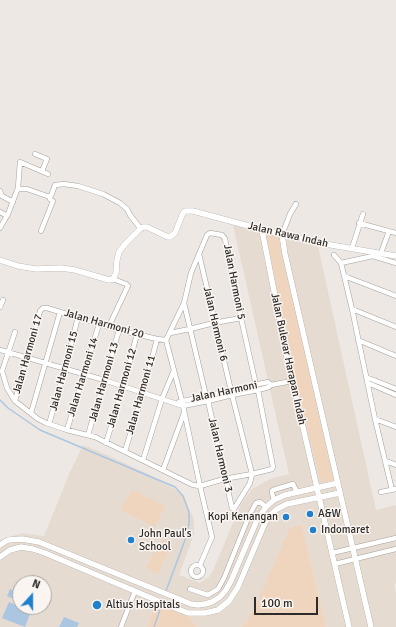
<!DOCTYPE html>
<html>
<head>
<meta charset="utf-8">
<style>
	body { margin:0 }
	#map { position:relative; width:396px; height:627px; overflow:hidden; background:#ede8e4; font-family:Signika,sans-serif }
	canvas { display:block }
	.north { position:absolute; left:12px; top:575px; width:40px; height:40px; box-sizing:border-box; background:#faf5f1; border:1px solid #a8a5a1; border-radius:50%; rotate:21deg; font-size:11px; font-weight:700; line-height:16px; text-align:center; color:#2e2c2a }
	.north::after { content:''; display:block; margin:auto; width:14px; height:18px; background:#2180cc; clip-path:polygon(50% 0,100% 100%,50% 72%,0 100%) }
	.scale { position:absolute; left:254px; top:597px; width:64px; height:18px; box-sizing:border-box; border:2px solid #2e2c2a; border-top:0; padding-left:5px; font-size:12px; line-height:14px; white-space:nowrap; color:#2e2c2a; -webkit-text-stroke:3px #faf5f1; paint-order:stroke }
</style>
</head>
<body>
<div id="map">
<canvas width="396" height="627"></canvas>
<div class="north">N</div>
<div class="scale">100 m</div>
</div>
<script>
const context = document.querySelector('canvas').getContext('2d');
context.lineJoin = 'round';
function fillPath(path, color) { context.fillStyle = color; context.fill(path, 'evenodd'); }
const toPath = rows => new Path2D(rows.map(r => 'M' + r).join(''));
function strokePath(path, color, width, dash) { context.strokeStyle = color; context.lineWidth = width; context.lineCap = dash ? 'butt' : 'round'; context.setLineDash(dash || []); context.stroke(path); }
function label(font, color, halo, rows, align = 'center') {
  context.font = font + ' Signika,sans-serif'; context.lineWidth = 3; context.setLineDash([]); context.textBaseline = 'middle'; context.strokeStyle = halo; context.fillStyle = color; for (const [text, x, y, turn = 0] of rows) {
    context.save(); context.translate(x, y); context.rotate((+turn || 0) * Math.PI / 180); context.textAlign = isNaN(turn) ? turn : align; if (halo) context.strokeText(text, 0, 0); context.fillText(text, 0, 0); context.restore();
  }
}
const built = toPath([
	[233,225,289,240,318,246,376,510,396,505,396,583,394,584,396,594,396,627,326,627,302,525,246,623,240,627,197,627,188,615,155,605,147,627,0,627,0,540,22,533,44,536,70,472,83,445,96,450,146,473,181,493,194,519,194,534,179,575,200,583,209,577,214,568,241,504,252,489,270,479,289,474],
	[20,583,44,583,44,607,20,607]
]);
const green = toPath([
	[267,233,279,236,285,271,297,319,333,480,331,481,321,483,297,386,265,235],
	[132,490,165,506,155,527,121,510],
	[302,525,326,627,240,627,246,623,256,605,290,528],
	[163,539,172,543,158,574,146,568,154,552,156,553],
	[155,605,188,615,197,627,147,627]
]);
const water = toPath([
	[10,589,20,593,20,602,7,596],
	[9,602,31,611,25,627,2,618],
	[64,617,79,623,77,627,59,627]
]);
const stream = toPath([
	[0,400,8,408,40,430,175,487,183,496,189,512,189,524,185,540,166,591],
	[154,627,162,604]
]);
const minor = toPath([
	[35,154,47,159,42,171],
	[18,189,27,189,47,196,51,196,55,185,64,184,78,186,103,194,120,203,127,209,130,215,141,229],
	[0,191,2,196,13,202],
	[0,212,7,216],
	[359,223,396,233],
	[0,228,8,214,18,188,20,162,48,174],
	[41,231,53,201,50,199,49,196],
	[282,235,290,214,296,204],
	[352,248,363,214],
	[381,253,389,231],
	[199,254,232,395,252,474,250,483,234,509,232,508,208,401],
	[334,255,341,263,352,309,375,419,392,490],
	[341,263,373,256,396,263],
	[344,276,396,296],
	[113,279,126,284,128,286],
	[184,303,206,396],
	[0,307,3,300],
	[352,309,396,327],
	[109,326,127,288],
	[15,332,2,371,7,388,15,401,38,419,46,423,67,430,95,437,193,485,200,486,224,479,252,474,272,469,273,467,258,390],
	[170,333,190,329,214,323,241,318],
	[166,340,184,303,191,273,207,235,210,233,222,235,225,239,241,318,256,385],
	[166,340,182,401,200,486,212,537,200,565],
	[358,340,396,356],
	[0,350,104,380,183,406],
	[366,377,396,389],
	[368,383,396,395],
	[15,401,40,311,43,308,47,308,119,330,157,339,166,340],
	[179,402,268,382,271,385],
	[183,406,208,401,232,395,258,390,269,387,271,385,292,381],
	[31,413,60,312],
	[375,419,396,427],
	[49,424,65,369,78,317],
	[67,430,99,324],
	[88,435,119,330],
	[106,443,123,387,137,334],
	[125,451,143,393,157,339],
	[143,460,162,399,174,370],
	[386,461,396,465],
	[163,470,184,413],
	[381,492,396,489],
	[274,500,272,493,272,491,273,490,293,484,297,492],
	[332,553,396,538],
	[335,564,396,549],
	'191 571a6 6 0 1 1 12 0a6 6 0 1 1-12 0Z',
	[190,589,208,595,218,589,224,578,249,516,256,503,260,502,266,507],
	[121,627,135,591]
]);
const tertiary = toPath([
	[262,230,288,362,349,627],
	[282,235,285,254,371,627],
	[0,260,18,266,36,269,61,268,75,270,109,280,113,279,116,273,117,260,119,252,126,243,139,230,143,227,147,227,168,237,170,237,175,233,183,213,185,211,193,211,282,235,325,244,396,256],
	[0,545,8,540,22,539,39,542,191,604,198,605,205,604,212,602,220,597,226,590,231,581,257,520,266,507,274,500,285,495,338,483],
	[0,557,10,550,21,547,33,549,45,553,170,606,188,613,205,613,218,610,229,601,238,587,265,523,269,516,277,509,287,504,340,493]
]);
const markers = [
	[310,514,4,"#2180cc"],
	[286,517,4,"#2180cc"],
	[313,530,4,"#2180cc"],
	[131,540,4,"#2180cc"],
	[97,605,5,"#2180cc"]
];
const streetNames = [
	["Jalan Rawa Indah",288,235,13],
	["Jalan Harmoni 5",234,282,79],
	["Jalan Harmoni 20",104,324,16],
	["Jalan Harmoni 6",215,324,77],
	["Jalan Harmoni 17",28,354,-74],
	["Jalan Bulevar Harapan Indah",288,359,78],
	["Jalan Harmoni 15",64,371,-75],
	["Jalan Harmoni 14",83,377,-73],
	["Jalan Harmoni 13",104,382,-74],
	["Jalan Harmoni 12",122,388,-74],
	["Jalan Harmoni",224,392,-12],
	["Jalan Harmoni 11",141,395,-74],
	["Jalan Harmoni 3",220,455,77]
];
const poiNames = [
	["A&W",318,514],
	["Kopi Kenangan",278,517,"right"],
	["Indomaret",321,530],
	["John Paul's",139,534],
	["School",139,547],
	["Altius Hospitals",106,605]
];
fillPath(built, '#e6dbd1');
fillPath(green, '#f0d5be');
fillPath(water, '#abc6e0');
strokePath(stream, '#abc6e0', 1.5);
strokePath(minor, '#a4a09c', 5.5);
strokePath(tertiary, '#a4a09c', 6);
strokePath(minor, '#fff', 4.5);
strokePath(tertiary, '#fff', 5.5);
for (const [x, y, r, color] of markers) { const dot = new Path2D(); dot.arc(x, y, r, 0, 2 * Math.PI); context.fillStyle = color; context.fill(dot); strokePath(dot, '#faf5f1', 1.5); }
label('11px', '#2e2c2a', '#faf5f1', streetNames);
label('11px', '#2e2c2a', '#faf5f1', poiNames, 'left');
</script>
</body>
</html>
